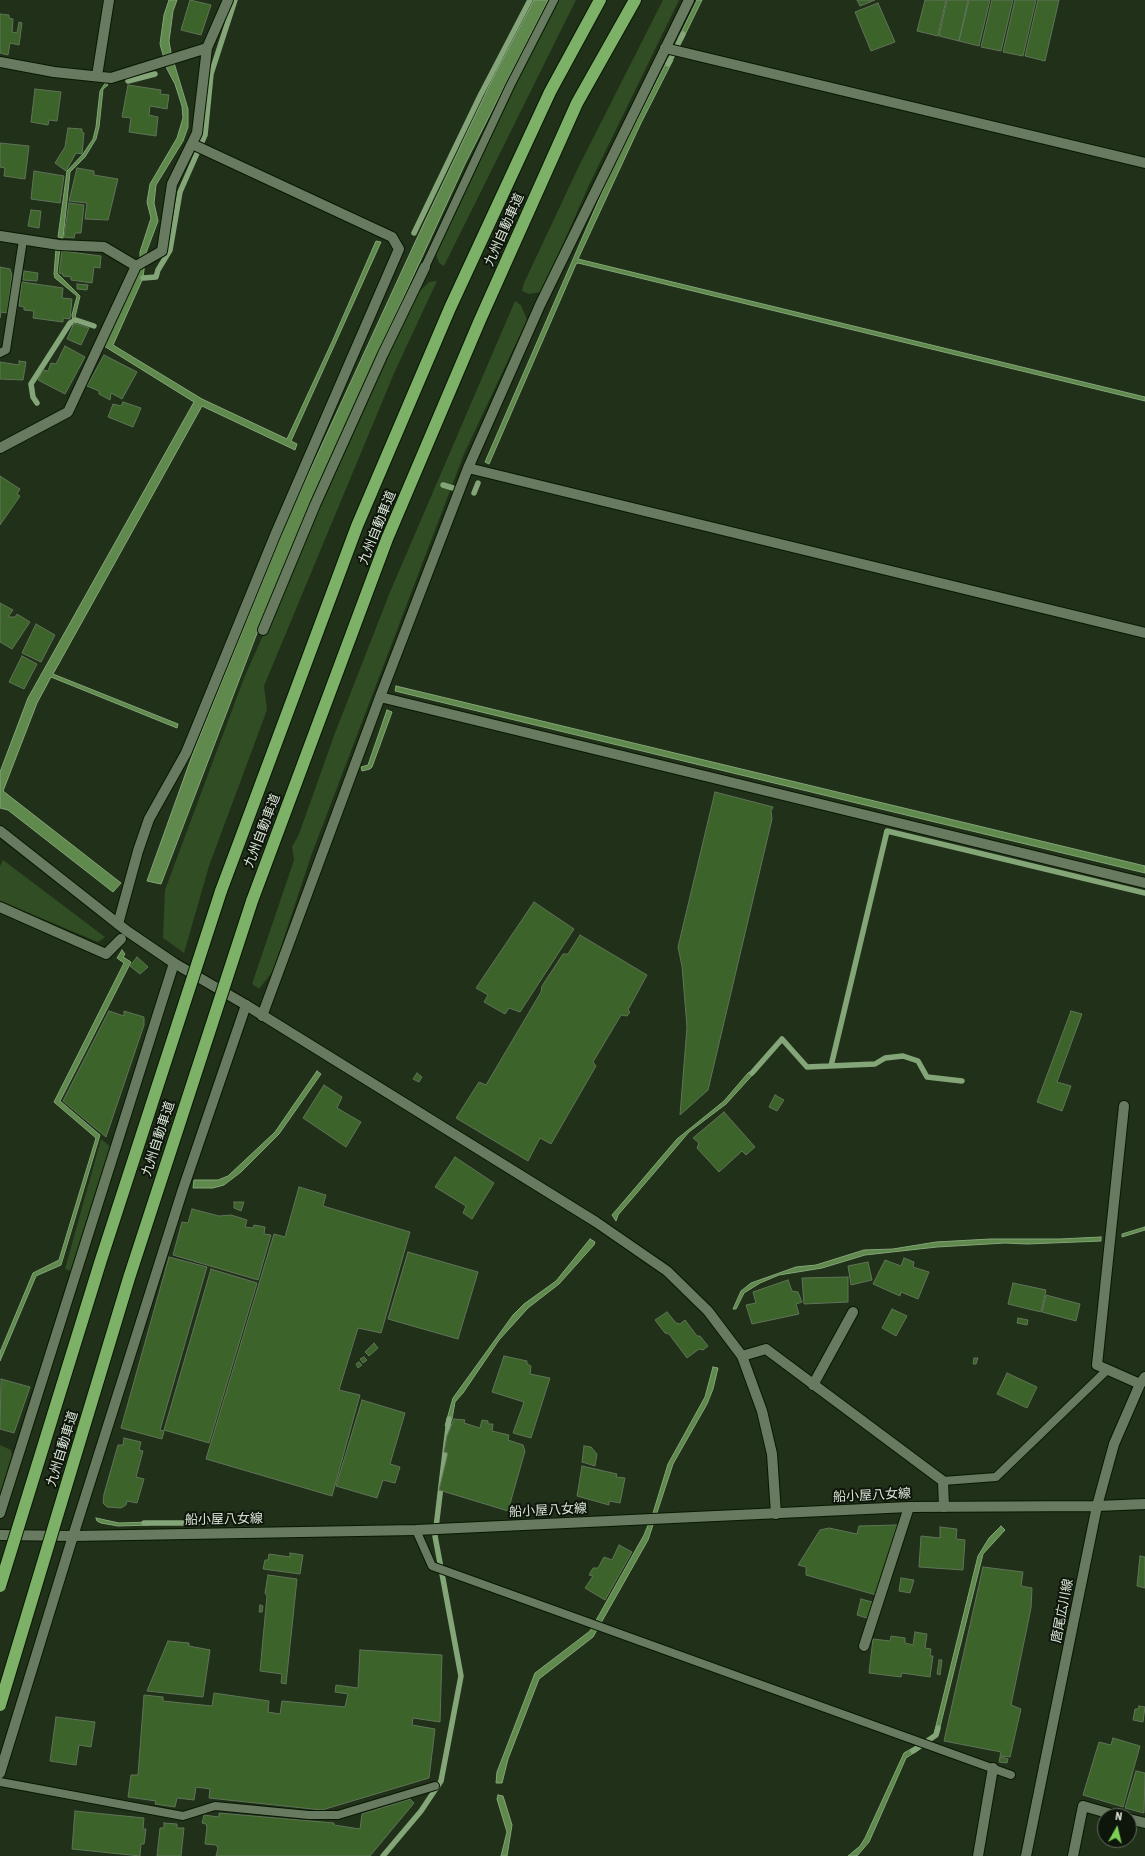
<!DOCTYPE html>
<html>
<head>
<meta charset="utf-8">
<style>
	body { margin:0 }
	#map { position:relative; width:1145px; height:1856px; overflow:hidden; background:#203019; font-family:"Roboto Condensed",sans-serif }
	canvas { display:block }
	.north { position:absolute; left:1097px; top:1808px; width:40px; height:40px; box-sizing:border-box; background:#0e160b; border:1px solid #606a5d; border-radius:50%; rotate:8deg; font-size:11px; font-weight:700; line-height:16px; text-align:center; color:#dce7d8 }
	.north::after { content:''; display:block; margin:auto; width:14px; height:18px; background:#7cd155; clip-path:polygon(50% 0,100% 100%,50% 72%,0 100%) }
</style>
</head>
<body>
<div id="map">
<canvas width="1145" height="1856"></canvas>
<div class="north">N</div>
</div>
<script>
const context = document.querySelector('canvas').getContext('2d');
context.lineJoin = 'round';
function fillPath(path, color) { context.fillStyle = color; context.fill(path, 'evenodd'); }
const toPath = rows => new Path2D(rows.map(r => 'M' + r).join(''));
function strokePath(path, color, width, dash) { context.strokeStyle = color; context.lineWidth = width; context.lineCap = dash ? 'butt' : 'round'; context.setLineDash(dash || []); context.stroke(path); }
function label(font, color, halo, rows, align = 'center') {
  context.font = font + ' "Roboto Condensed","Noto Sans JP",sans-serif'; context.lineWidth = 4; context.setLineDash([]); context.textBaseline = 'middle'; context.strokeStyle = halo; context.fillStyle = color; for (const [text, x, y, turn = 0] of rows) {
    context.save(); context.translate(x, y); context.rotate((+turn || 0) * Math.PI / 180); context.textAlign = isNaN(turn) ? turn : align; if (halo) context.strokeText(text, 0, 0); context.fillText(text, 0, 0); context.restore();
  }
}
const green = toPath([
	[557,0,576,0,444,266,439,263,435,251,527,58],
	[663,0,679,0,589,185,542,292,529,294,522,291,524,283,578,168],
	[437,281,395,371,264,686,267,710,209,866,184,953,163,938,165,890,244,678,389,353,420,291,429,282],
	[515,301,521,305,527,320,464,454,311,856,273,971,259,989,252,984,294,860,292,847,299,834,335,733,390,592],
	[3,860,105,937,98,942,0,901,0,866],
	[101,1139,112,1148,74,1272,65,1269],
	[0,1445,11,1450,13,1462,0,1498]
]);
const water = toPath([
	[169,0,177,0,173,11,169,41,171,53,188,109,188,127,183,141,156,185,154,203,158,221,146,253,143,278,113,345,202,399,287,439,332,342,376,241,381,242,291,441,297,444,295,450,202,406,53,674,178,724,177,728,51,677,37,703,3,791,121,883,113,892,8,810,0,808,0,772,28,698,194,402,104,346,140,271,140,252,151,218,147,202,150,184,177,138,183,118,182,106,175,84,167,69,160,44,164,15,169,0],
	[534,0,548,0,465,164,381,346,259,628,161,884,147,881,193,753,289,516,418,236,492,80,534,0],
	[697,0,702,0,682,41,678,39,697,0],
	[668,59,673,60,641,123,578,259,1145,397,1145,401,578,263,576,264,489,464,485,462,610,174,668,59],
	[106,82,108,85,103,89,99,127,96,139,85,157,70,172,63,238,58,237,67,171,83,154,93,139,96,127,100,91,106,82],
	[60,248,57,273,80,296,75,317,76,320,73,322,72,315,77,296,55,278,54,274,56,249,60,248],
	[396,686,1145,866,1145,873,395,691,396,686],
	[387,710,392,712,372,767,370,769,362,771,361,767,368,765,387,710],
	[122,950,125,954,123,957,131,962,60,1101,100,1135,61,1265,36,1276,0,1361,0,1352,33,1273,59,1260,96,1138,54,1102,124,963,117,958,122,950],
	[757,1068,757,1070,726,1104,689,1132,618,1215,616,1221,612,1215,677,1139,724,1101,748,1073,757,1068],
	[317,1071,321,1074,279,1134,241,1172,224,1185,213,1188,193,1188,194,1180,218,1180,228,1176,275,1132,317,1071],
	[1145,1227,1145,1230,1122,1237,1122,1234,1145,1227],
	[1101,1237,1101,1241,1027,1244,1005,1243,937,1247,865,1255,822,1268,779,1275,760,1283,744,1293,736,1309,733,1309,741,1291,751,1283,796,1267,816,1265,864,1250,893,1249,936,1242,990,1239,1060,1239,1101,1237],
	[590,1239,595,1242,594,1245,559,1284,528,1308,499,1340,463,1393,455,1402,452,1419,449,1426,445,1426,453,1398,513,1315,524,1304,556,1281,590,1239],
	[713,1367,718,1368,713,1389,707,1404,673,1464,648,1540,593,1637,539,1679,508,1759,502,1783,496,1783,497,1772,535,1673,590,1631,644,1535,653,1513,668,1464,705,1397,713,1367],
	[219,1514,222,1516,217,1523,185,1525,185,1521,214,1521,219,1514],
	[96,1518,119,1523,150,1522,150,1525,118,1526,101,1523,97,1521,96,1518],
	[1001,1526,1005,1530,983,1554,938,1735,934,1734,978,1556,989,1538,1001,1526],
	[918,1745,920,1749,906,1758,869,1842,857,1856,848,1856,860,1846,865,1838,904,1753,918,1745],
	[498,1795,503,1796,512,1825,507,1856,501,1856,507,1832,497,1799,498,1795]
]);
const stream = toPath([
	[668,64,683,34],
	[128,81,155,74],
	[414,233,480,96,530,0],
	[143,278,156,277,158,270,170,250,180,192,205,135,211,74,235,0],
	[37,403,33,397,31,384,70,323,76,320,94,326],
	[443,485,453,488],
	[474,493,478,483],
	[831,1066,887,831,1145,893],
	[752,1073,782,1039,807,1067,875,1064,885,1058,903,1056,918,1061,927,1077,962,1081],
	[144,1523,191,1523],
	[913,1751,936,1735,938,1728],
	[383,1856,421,1811,441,1781,461,1676,435,1536,449,1419]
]);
const building = toPath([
	[190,0,211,5,201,35,181,30,190,0],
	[857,0,875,0,860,6,857,0],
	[925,0,946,0,938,36,917,31,925,0],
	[947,0,968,0,959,41,939,36,947,0],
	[969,0,990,0,979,46,959,41,969,0],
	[992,0,1013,0,1001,51,981,47,992,0],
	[1015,0,1036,0,1023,56,1003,52,1015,0],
	[1038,0,1059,0,1045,61,1025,56,1038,0],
	[878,3,895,42,871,51,855,12,878,3],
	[0,14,9,15,9,18,13,19,12,32,17,33,19,22,22,23,19,45,10,43,8,55,0,53,0,14],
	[128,85,161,90,160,94,169,95,167,109,150,106,149,115,158,117,156,136,129,132,131,118,122,117,128,85],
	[35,89,61,92,57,121,49,120,48,125,31,122,35,89],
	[68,128,82,129,82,132,84,133,82,154,76,153,66,171,55,163,65,147,68,128],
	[0,143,29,146,25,179,4,176,5,168,0,167,0,143],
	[77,168,94,171,94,175,118,179,108,220,85,219,87,203,69,201,77,168],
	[34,171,64,176,60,203,31,199,34,171],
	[69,203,84,205,81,233,75,233,74,238,64,237,69,203],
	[31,210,41,211,39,228,28,226,31,210],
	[62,251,101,256,100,268,94,267,92,283,71,280,71,277,63,276,63,274,59,273,62,251],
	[0,267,10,269,12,275,7,313,1,312,0,318,0,267],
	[24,271,38,273,37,281,23,280,24,271],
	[22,282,63,288,62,298,72,299,70,319,63,318,63,322,33,318,34,311,24,310,24,307,19,306,22,282],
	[77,284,88,285,87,290,77,289,77,284],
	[74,323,89,328,81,345,67,339,74,323],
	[65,346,85,357,65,394,38,380,43,370,48,371,51,363,56,364,65,346],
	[104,355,137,372,122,399,111,393,110,400,99,394,99,391,87,386,104,355],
	[19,361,26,362,23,380,0,379,0,362,19,365,19,361],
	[123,402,141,408,133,427,108,417,113,404,121,406,123,402],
	[0,476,20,489,17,494,20,496,0,525,0,476],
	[0,603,13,610,8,617,15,617,17,614,30,622,12,649,0,642,0,603],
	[36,624,55,635,41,662,22,653,36,624],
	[22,656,37,664,24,689,9,682,22,656],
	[715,792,773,807,771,811,772,819,708,1090,680,1115,687,1027,682,966,678,947,715,792],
	[534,902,574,929,520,1012,509,1008,505,1014,484,1002,488,995,476,988,534,902],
	[580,935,647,975,628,1010,630,1012,627,1016,621,1015,593,1062,596,1066,551,1144,540,1138,528,1161,456,1118,479,1082,486,1085,541,992,542,986,563,954,568,954,580,935],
	[137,957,148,967,140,974,130,966,137,957],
	[109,1011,124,1016,124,1011,144,1017,144,1025,106,1137,63,1101,109,1011],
	[1071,1011,1082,1014,1057,1082,1071,1086,1062,1111,1037,1102,1071,1011],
	[417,1073,422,1077,419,1082,413,1079,417,1073],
	[324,1085,342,1097,337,1108,361,1122,346,1147,303,1118,324,1085],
	[775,1095,784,1100,777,1111,769,1107,775,1095],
	[724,1112,755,1147,746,1155,742,1151,719,1172,697,1148,699,1143,693,1138,724,1112],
	[455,1157,494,1183,472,1219,463,1213,466,1206,435,1187,455,1157],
	[299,1187,326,1195,323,1206,410,1232,381,1333,358,1328,339,1390,360,1395,332,1496,206,1459,274,1234,285,1237,299,1187],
	[234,1202,244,1202,241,1211,234,1208,234,1202],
	[192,1209,219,1216,231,1215,247,1220,245,1227,253,1228,254,1225,265,1227,264,1234,271,1235,258,1280,173,1255,182,1222,188,1223,192,1209],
	[408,1252,478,1272,458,1339,388,1319,408,1252],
	[169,1257,207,1267,160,1430,164,1431,162,1439,121,1428,169,1257],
	[904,1258,914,1262,913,1267,929,1272,918,1299,901,1292,900,1296,873,1284,885,1260,901,1266,904,1258],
	[868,1262,872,1280,851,1285,848,1266,868,1262],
	[211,1269,257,1283,209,1443,164,1430,211,1269],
	[848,1277,848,1302,804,1304,802,1278,848,1277],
	[788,1280,792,1291,798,1292,802,1302,796,1304,799,1314,752,1324,746,1305,756,1303,753,1292,788,1280],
	[1013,1283,1046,1290,1041,1312,1008,1304,1013,1283],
	[1046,1295,1080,1304,1076,1321,1042,1312,1046,1295],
	[892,1309,907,1316,896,1336,882,1328,892,1309],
	[667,1312,676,1323,680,1324,685,1320,697,1336,700,1336,708,1346,703,1350,699,1349,687,1358,669,1334,665,1333,655,1320,667,1312],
	[1018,1318,1028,1320,1027,1325,1017,1323,1018,1318],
	[374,1343,378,1348,369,1356,365,1352,374,1343],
	[504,1356,527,1361,527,1364,531,1366,530,1374,550,1378,531,1438,513,1433,524,1402,492,1392,504,1356],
	[364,1357,367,1360,363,1363,360,1359,364,1357],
	[974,1358,978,1358,976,1364,973,1364,974,1358],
	[359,1362,362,1365,358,1368,356,1364,359,1362],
	[1007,1373,1037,1387,1027,1408,997,1394,1007,1373],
	[1,1379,30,1387,14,1433,0,1429,1,1379],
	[362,1400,405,1413,390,1464,400,1467,395,1483,383,1480,377,1498,336,1486,362,1400],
	[454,1419,465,1420,464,1423,480,1428,482,1420,488,1421,488,1424,493,1424,492,1431,509,1435,508,1440,523,1445,525,1451,508,1511,439,1490,448,1453,444,1452,447,1436,454,1419],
	[124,1438,141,1442,139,1450,143,1451,136,1477,144,1479,137,1503,127,1501,126,1505,121,1508,107,1507,103,1503,104,1494,118,1445,123,1445,124,1438],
	[584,1446,591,1447,597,1454,595,1466,582,1462,584,1446],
	[582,1466,617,1474,616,1477,625,1478,620,1503,609,1501,609,1505,577,1496,582,1466],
	[897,1525,876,1595,806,1575,806,1567,798,1565,820,1530,829,1528,857,1534,859,1526,897,1525],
	[940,1527,957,1529,956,1539,965,1540,963,1570,919,1567,921,1536,940,1538,940,1527],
	[619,1545,632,1552,605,1600,585,1588,593,1576,589,1575,593,1568,598,1568,604,1557,612,1560,619,1545],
	[290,1553,303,1555,300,1574,263,1569,265,1560,268,1560,269,1554,290,1557,290,1553],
	[1140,1556,1145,1557,1145,1588,1137,1586,1140,1556],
	[983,1567,1023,1572,1021,1586,1032,1588,1031,1608,1011,1705,1021,1709,1010,1757,1000,1756,1001,1752,944,1741,983,1567],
	[268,1575,297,1579,286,1684,281,1683,282,1674,260,1671,267,1596,265,1593,268,1575],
	[901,1578,914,1580,910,1593,899,1591,901,1578],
	[861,1599,876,1603,870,1619,857,1615,861,1599],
	[260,1605,263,1606,262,1612,259,1612,260,1605],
	[915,1632,927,1634,925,1648,931,1649,930,1656,933,1656,930,1677,902,1673,901,1677,869,1673,873,1639,890,1641,891,1636,905,1638,905,1643,913,1645,915,1632],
	[168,1641,189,1643,189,1646,210,1650,203,1697,147,1691,168,1641],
	[360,1650,442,1655,440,1722,413,1718,412,1725,435,1729,429,1778,322,1810,209,1798,210,1789,196,1787,194,1800,177,1798,175,1807,155,1804,156,1801,128,1797,131,1775,138,1775,144,1695,163,1697,163,1701,212,1706,214,1693,269,1701,268,1712,280,1714,282,1701,345,1707,348,1694,335,1692,336,1685,358,1688,360,1650],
	[939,1660,942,1660,940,1675,937,1674,939,1660],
	[1139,1706,1145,1707,1143,1722,1133,1720,1135,1709,1138,1709,1139,1706],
	[56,1717,95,1722,91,1747,79,1745,76,1765,50,1761,56,1717],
	[1113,1738,1140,1746,1123,1807,1083,1795,1099,1742,1111,1745,1113,1738],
	[1000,1757,1008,1759,1007,1763,999,1762,1000,1757],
	[1136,1771,1145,1773,1144,1813,1125,1808,1136,1771],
	[410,1799,414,1803,370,1856,216,1856,218,1848,216,1845,205,1844,207,1827,206,1824,202,1823,204,1815,219,1817,219,1813,334,1823,334,1825,360,1829,362,1814,410,1799],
	[75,1811,144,1818,143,1829,146,1829,144,1844,141,1844,140,1856,72,1849,75,1811],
	[164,1823,177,1824,177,1828,184,1828,181,1856,157,1856,160,1828,164,1828,164,1823]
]);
const service = toPath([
	[425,267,510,86,554,0],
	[0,353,6,350,23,240],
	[943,1481,996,1477,1107,1370],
	[416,1530,432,1566,1011,1775],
	[0,1782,183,1816,215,1806,309,1815,338,1815,435,1786]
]);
const minor = toPath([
	[665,48,1145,163],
	[0,62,54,72,111,78,207,48],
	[97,76,109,0],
	[0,236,59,245,104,247,136,266],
	[0,448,68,412,136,266,162,251,172,184,197,133,207,48,228,0],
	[468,468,1145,633],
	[263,630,315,505,383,354,425,267],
	[380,697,1145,883],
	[0,907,106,954,121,939],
	[118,924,138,851,149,819,186,753,276,533,399,249,392,237,192,144],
	[262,1016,380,697,468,468,540,305,689,0],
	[1124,1106,1097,1365,1140,1384],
	[742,1356,766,1349,943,1481,944,1507],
	[813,1385,853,1312],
	[1097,1506,1145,1504],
	[0,1513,174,963],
	[864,1646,909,1507],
	[0,1773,73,1536,183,1189,246,1005],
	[1129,1819,1145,1823],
	[978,1856,993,1768],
	[1073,1856,1083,1806,1118,1816]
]);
const tertiary = toPath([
	[0,831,127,931,174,963,246,1005,596,1222,667,1271,708,1311,742,1356,762,1411,772,1454,776,1514]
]);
const secondary = toPath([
	[0,1535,73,1536,416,1530,909,1507,1097,1506],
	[1044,1767,1097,1506,1114,1444,1140,1384,1145,1377]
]);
const motorway = toPath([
	[221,891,357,526,450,308,550,92,600,0],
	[252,901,387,539,480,320,577,103,635,0]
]);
const secondaryBridge = toPath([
	[1026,1856,1044,1767]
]);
const motorwayBridge = toPath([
	[0,1586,100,1263,221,891],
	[0,1705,129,1278,252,901]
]);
const streetNames = [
	["九州自動車道",505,230,-66],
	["九州自動車道",378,528,-68],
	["九州自動車道",263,831,-69],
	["九州自動車道",159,1139,-72],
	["九州自動車道",63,1449,-73],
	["船小屋八女線",872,1496,-3],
	["船小屋八女線",548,1511,-3],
	["船小屋八女線",224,1520,-1],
	["唐尾広川線",1063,1611,-79]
];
fillPath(green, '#304d23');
fillPath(water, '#5f894d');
strokePath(water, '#84a577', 1);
strokePath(stream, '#84a577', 5.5);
fillPath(building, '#3c642a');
strokePath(building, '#607359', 1);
strokePath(service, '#091803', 10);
strokePath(minor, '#091803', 12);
strokePath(tertiary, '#091803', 12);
strokePath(secondary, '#091803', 12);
strokePath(motorway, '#091803', 14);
strokePath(service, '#687b60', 8);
strokePath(minor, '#687b60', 10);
strokePath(tertiary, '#687b60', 10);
strokePath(secondary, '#687b60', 10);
strokePath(motorway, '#7db168', 12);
strokePath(secondaryBridge, '#091803', 12, []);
strokePath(motorwayBridge, '#091803', 14, []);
strokePath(secondaryBridge, '#687b60', 10);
strokePath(motorwayBridge, '#7db168', 12);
label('13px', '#dce7d8', '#0e160b', streetNames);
</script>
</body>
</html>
